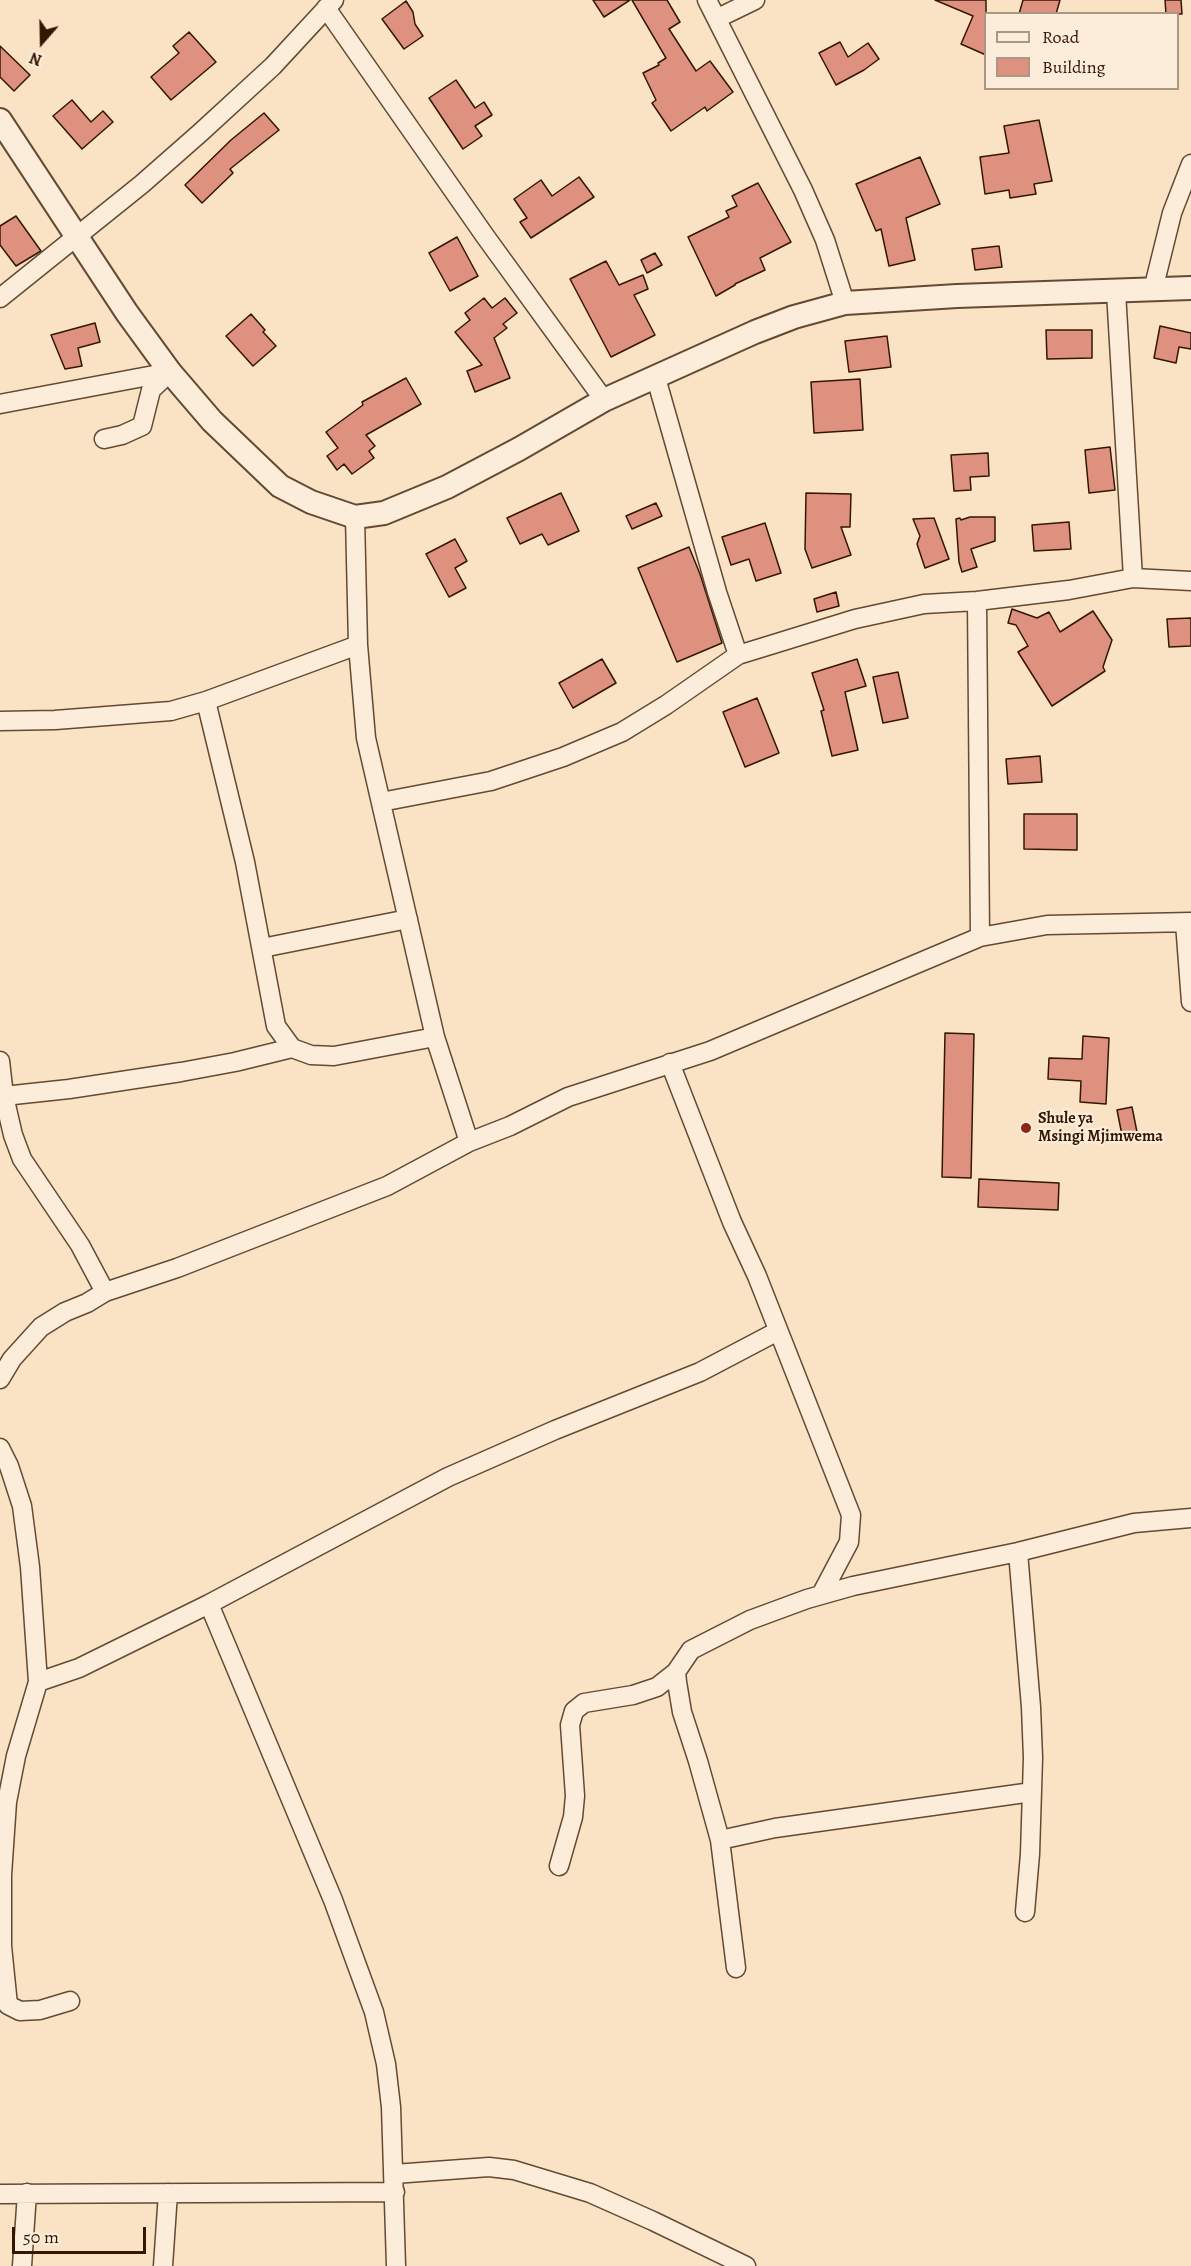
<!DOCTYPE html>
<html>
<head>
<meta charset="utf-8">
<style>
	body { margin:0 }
	#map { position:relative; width:1191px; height:2266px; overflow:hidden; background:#f9e3c4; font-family:Alegreya,serif }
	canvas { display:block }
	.legend { position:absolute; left:984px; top:12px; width:195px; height:78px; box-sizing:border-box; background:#fbedd9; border:2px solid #ab9783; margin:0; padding:8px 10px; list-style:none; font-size:18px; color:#341603 }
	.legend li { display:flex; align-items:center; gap:12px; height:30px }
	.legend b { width:30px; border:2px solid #ab9783 }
	.north { position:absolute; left:12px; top:12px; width:60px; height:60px; -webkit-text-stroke:4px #fbedd9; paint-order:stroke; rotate:200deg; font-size:16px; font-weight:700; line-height:24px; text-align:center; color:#341603 }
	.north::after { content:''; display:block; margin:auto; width:21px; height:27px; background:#341603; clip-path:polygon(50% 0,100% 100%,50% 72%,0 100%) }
	.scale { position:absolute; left:12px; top:2227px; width:134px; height:27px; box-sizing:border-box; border:3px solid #341603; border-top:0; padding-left:8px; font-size:18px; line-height:21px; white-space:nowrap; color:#341603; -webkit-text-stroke:4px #fbedd9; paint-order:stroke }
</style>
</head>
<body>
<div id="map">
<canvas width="1191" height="2266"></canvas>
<ul class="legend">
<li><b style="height:8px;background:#fbedd9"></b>Road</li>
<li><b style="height:16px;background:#df9180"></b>Building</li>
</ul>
<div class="north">N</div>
<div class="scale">50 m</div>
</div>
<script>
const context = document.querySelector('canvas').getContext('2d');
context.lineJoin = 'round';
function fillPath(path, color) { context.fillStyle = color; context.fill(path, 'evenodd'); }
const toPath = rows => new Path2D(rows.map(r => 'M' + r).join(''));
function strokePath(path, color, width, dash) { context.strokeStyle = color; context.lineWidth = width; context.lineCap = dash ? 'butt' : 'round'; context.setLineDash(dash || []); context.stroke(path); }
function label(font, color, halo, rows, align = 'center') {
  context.font = font + ' Alegreya,serif'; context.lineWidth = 4.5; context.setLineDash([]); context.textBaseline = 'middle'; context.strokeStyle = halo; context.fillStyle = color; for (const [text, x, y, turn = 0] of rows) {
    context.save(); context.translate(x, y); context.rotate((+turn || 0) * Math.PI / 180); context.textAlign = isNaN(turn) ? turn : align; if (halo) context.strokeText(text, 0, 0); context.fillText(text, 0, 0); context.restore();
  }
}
const building = toPath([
	[593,0,630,0,604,17,593,0],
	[632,0,667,0,680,22,669,29,696,71,710,61,733,92,707,111,705,107,671,131,652,103,656,100,643,73,659,65,658,63,666,58,632,0],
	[935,0,986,0,986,55,961,44,973,16,935,0],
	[1023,0,1060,0,1056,14,1019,14,1023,0],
	[1165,0,1181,0,1182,14,1166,14,1165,0],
	[406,1,413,12,415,24,423,36,404,49,382,19,406,1],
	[189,32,216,62,171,100,151,77,179,53,173,46,189,32],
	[840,42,848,57,868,43,879,59,864,70,836,85,819,53,840,42],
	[0,46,30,75,14,91,0,77,0,46],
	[456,80,475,108,484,102,492,115,475,126,482,136,463,149,429,98,456,80],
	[72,100,91,122,103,111,113,122,82,149,53,116,72,100],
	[264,113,279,130,230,169,233,173,202,203,185,185,231,140,264,113],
	[1039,120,1052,181,1034,184,1036,194,1010,198,1009,190,985,194,980,157,1009,153,1004,126,1039,120],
	[920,157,940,204,906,218,915,260,889,266,881,229,876,231,856,184,920,157],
	[579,177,594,197,531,238,520,222,527,218,514,199,541,180,552,196,579,177],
	[758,183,791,242,760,258,765,270,735,284,735,285,716,296,688,237,729,217,726,211,737,206,732,196,758,183],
	[16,216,41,251,16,266,0,245,0,226,16,216],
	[457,237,478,276,450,291,429,253,457,237],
	[999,246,1002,267,975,270,972,249,999,246],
	[655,253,662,265,647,273,641,260,655,253],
	[606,261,619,285,643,275,648,289,634,295,655,335,611,357,570,279,606,261],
	[484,298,492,308,505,298,517,313,503,324,507,328,494,338,510,378,475,392,467,371,482,365,455,332,470,320,465,313,484,298],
	[251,314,265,330,263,332,276,346,253,366,226,336,251,314],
	[95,323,100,342,78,348,82,366,65,369,51,335,95,323],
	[1160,326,1191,333,1191,349,1179,347,1176,363,1154,358,1160,326],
	[1046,330,1092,330,1092,358,1047,359,1046,330],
	[887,336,891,367,849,372,845,341,887,336],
	[406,378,421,404,366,435,375,446,369,451,374,458,352,474,344,464,337,470,327,456,338,448,326,432,363,405,362,402,406,378],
	[860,379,863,430,814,433,811,382,860,379],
	[1110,447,1115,490,1089,493,1085,450,1110,447],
	[988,453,989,476,970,477,971,490,954,491,951,455,988,453],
	[561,493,579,531,548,545,542,534,520,544,507,518,561,493],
	[806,493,851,494,850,527,841,527,851,555,812,568,805,549,806,493],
	[656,503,662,516,632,529,626,516,656,503],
	[970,517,995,517,995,541,971,549,977,567,962,572,959,562,956,519,960,518,961,520,970,517],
	[934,518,949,559,925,568,917,544,920,536,913,519,934,518],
	[1069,522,1071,549,1034,551,1032,525,1069,522],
	[765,523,781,573,756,581,749,559,731,565,722,537,765,523],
	[455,539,467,561,455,568,466,588,449,597,426,554,455,539],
	[689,547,700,574,722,643,677,662,638,568,689,547],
	[836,592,839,606,817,612,814,599,836,592],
	[1012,609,1037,618,1049,612,1060,632,1093,611,1112,640,1103,667,1105,671,1052,706,1018,652,1028,646,1016,625,1008,623,1012,609],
	[1191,618,1191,646,1169,647,1167,619,1191,618],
	[602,659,616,683,573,708,559,683,602,659],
	[857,659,866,686,845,692,858,750,832,756,821,711,824,710,812,673,857,659],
	[898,672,908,718,883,723,873,677,898,672],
	[757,698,779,753,745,767,723,712,757,698],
	[1040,756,1042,782,1008,784,1006,759,1040,756],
	[1024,814,1077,814,1077,850,1024,849,1024,814],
	[945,1033,974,1034,971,1178,942,1177,945,1033],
	[1083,1036,1109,1038,1106,1104,1080,1102,1081,1081,1048,1079,1049,1058,1082,1059,1083,1036],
	[1132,1107,1137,1132,1122,1135,1117,1110,1132,1107],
	[979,1179,1059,1183,1058,1210,978,1207,979,1179]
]);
const minor = toPath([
	[707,0,803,190,825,240,845,303],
	[326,8,485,236,604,400],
	[718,18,755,0],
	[1153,290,1172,213,1191,164],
	[1116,292,1133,578],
	[0,298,142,184,200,133,273,66,334,0],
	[656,378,717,592,738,655],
	[0,404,170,372],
	[104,439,122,435,142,426,151,390,170,372],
	[355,517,358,645,366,738,435,1037,469,1142],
	[977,601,980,937],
	[206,701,245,862,276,1026,292,1048,311,1055,334,1056,435,1037],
	[0,721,55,720,171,711,206,701,358,645],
	[381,802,491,781,563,757,622,732,666,705,738,655,855,619,924,604,977,601,1069,590,1133,578,1191,581],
	[1185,923,1191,1002],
	[262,948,408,919],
	[0,1061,4,1096,13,1135,22,1159,80,1245,105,1292],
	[670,1063,732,1222,757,1276,851,1515,849,1542,821,1595],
	[4,1096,69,1089,181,1072,235,1062,292,1048],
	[0,1379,12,1359,41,1327,65,1312,87,1303,105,1292,177,1268,387,1186,469,1142,510,1126,568,1097,710,1051,980,937,1047,925,1191,922],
	[0,1448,9,1466,22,1506,30,1567,38,1682,16,1756,7,1802,2,1875,2,1946,8,2005,20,2011,40,2010,70,2001],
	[1018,1552,1031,1707,1033,1758,1030,1854,1025,1912],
	[209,1604,333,1900,374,2012,386,2064,391,2107,396,2266],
	[38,1682,79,1668,209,1604,448,1477,555,1430,700,1372,778,1331],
	[720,1840,775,1828,1032,1792],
	[559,1866,573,1817,575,1796,570,1725,574,1711,584,1703,633,1695,657,1687,676,1672],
	[736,1968,720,1840,698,1761,682,1712,677,1682,676,1672,691,1650,750,1620,807,1599,853,1586,1018,1552,1134,1523,1191,1518],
	[394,2174,489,2167,514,2170,590,2193,653,2221,746,2266],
	[0,2194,395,2192],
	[22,2266,27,2193],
	[163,2266,168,2193]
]);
const tertiary = toPath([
	[0,120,127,313,170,372,212,421,280,486,311,502,355,517,384,513,447,487,519,449,604,400,755,332,794,317,845,303,957,296,1191,288]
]);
const markers = [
	[1026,1128,6,"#8f2418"]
];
const poiNames = [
	["Shule ya",1038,1119],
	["Msingi Mjimwema",1038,1137]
];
fillPath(building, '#df9180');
strokePath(building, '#341603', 1.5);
strokePath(minor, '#654933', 21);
strokePath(tertiary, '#654933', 26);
strokePath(minor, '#fbedd9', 18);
strokePath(tertiary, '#fbedd9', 22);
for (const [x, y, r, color] of markers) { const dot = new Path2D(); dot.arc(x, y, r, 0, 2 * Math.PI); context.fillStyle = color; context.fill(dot); strokePath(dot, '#fbedd9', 2); }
label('bold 16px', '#341603', '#fbedd9', poiNames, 'left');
</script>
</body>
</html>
